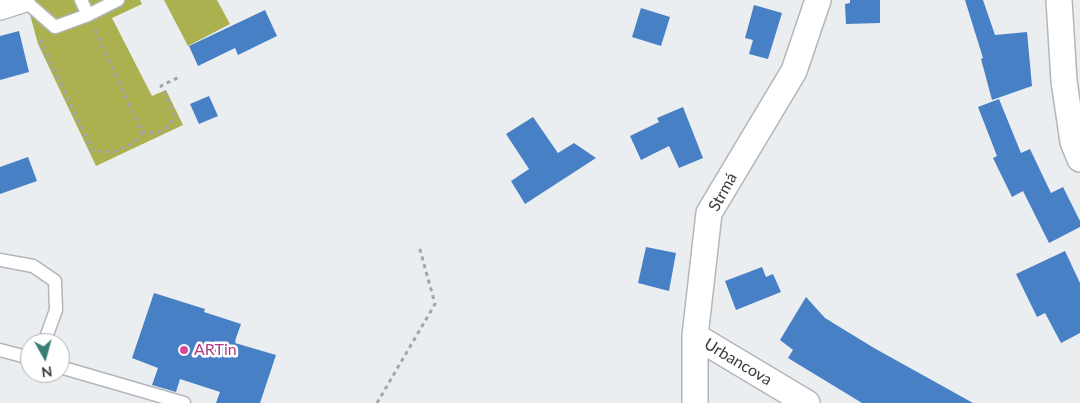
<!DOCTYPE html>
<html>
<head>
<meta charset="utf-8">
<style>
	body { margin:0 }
	#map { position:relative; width:1080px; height:403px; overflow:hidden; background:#ebeef1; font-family:Lato,sans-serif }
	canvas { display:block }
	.north { position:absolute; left:20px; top:333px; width:50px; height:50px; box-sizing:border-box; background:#fff; border:1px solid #b0b0b1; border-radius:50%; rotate:173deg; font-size:14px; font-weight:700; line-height:20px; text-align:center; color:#393a3b }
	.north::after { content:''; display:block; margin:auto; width:18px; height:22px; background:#397f77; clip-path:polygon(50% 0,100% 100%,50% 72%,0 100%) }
</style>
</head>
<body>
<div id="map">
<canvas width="1080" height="403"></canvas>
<div class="north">N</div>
</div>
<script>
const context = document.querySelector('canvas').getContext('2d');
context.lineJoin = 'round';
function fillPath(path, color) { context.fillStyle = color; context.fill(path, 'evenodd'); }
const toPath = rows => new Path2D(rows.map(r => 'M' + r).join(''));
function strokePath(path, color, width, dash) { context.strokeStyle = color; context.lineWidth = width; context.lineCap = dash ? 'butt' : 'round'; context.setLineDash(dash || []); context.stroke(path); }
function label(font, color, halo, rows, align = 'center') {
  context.font = font + ' Lato,sans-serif'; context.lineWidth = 5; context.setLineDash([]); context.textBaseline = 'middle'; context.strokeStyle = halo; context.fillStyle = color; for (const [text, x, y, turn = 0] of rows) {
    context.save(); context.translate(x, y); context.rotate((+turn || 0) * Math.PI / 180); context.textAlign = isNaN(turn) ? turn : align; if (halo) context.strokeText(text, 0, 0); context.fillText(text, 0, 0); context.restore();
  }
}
const forest = toPath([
	[26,0,140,0,142,4,112,18,152,96,166,90,183,125,96,166,38,44],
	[164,0,217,0,230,24,188,46]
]);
const building = toPath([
	[850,0,880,0,880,23,846,24,845,4,850,3],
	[965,0,983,0,995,35,1027,32,1032,86,992,100,981,59,983,58],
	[754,5,782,13,768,59,749,54,753,40,745,38],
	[641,8,670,17,661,46,632,37],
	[265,10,277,36,238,55,235,48,198,66,189,46],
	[19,31,29,72,0,80,0,36],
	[209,96,218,116,199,124,190,104],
	[999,99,1021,153,1030,149,1051,193,1063,187,1080,221,1080,227,1049,243,1023,191,1012,197,993,158,997,156,978,107],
	[683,107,703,158,679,168,669,146,641,160,630,136,659,122,657,118],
	[533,117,558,153,574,143,596,158,525,204,511,181,529,169,506,134],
	[28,157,37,181,0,194,0,167],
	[646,247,676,253,669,291,638,283],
	[1065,251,1080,283,1080,333,1061,343,1045,313,1037,317,1016,274],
	[762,267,766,277,773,274,781,292,736,310,725,281],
	[154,293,205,309,204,312,241,324,235,341,236,341,235,343,276,355,260,403,216,403,220,392,180,379,176,392,152,385,158,368,132,358],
	[806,297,825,318,874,348,973,403,862,403,788,358,793,350,780,340]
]);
const path = toPath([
	[95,30,142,132],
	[43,40,41,42,93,151,113,152,134,143,142,132],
	[142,132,156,133,167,128,175,116,161,86,179,77],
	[377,403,435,304,419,246]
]);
const service = toPath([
	[24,0,55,27,88,15],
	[81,0,88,15,118,0],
	[0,260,33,266,55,281,56,310,44,343],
	[0,350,30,358],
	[60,367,184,403]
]);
const minor = toPath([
	[1059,0,1064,81,1073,142,1080,159],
	[0,7,22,0],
	[695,336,807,403],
	[695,403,695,336,709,213,794,71,818,0]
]);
const markers = [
	[184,350,5,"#d1479c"]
];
const streetNames = [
	["Strmá",723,192,-61],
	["Urbancova",738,362,31]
];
const hotelNames = [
	["ARTin",194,350]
];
fillPath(forest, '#aab14e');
fillPath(building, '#4880c6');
strokePath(service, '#b3b5b9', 15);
strokePath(minor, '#b3b5b9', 28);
strokePath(path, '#a3a5a7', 3, [4, 4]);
strokePath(service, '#fff', 12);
strokePath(minor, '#fff', 25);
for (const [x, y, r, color] of markers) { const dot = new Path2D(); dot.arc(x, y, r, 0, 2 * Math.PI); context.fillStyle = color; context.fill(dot); strokePath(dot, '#fff', 2); }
label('16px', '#393a3b', '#fff', streetNames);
label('16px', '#b23c85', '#fff', hotelNames, 'left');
</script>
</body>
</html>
